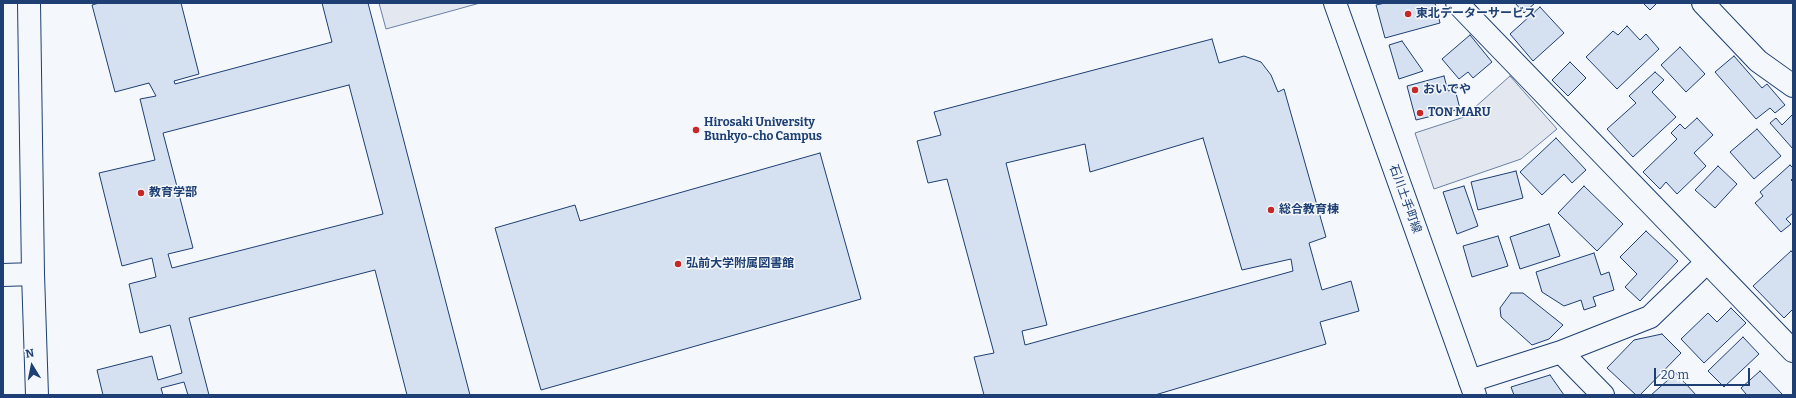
<!DOCTYPE html>
<html>
<head>
<meta charset="utf-8">
<style>
	body { margin:0 }
	#map { position:relative; width:1796px; height:398px; overflow:hidden; background:#f4f7fb; font-family:Bitter,serif }
	canvas { display:block }
	.frame { position:absolute; inset:0; border:4px solid #1d3f73; pointer-events:none }
	.north { position:absolute; left:12px; top:346px; width:40px; height:40px; -webkit-text-stroke:3px #f4f7fb; paint-order:stroke; rotate:350deg; font-size:11px; font-weight:700; line-height:16px; text-align:center; color:#1d3f73 }
	.north::after { content:''; display:block; margin:auto; width:14px; height:18px; background:#1d3f73; clip-path:polygon(50% 0,100% 100%,50% 72%,0 100%) }
	.scale { position:absolute; left:1654px; top:368px; width:96px; height:18px; box-sizing:border-box; border:2px solid #1d3f73; border-top:0; padding-left:5px; font-size:12px; line-height:14px; white-space:nowrap; color:#1d3f73; -webkit-text-stroke:3px #f4f7fb; paint-order:stroke }
</style>
</head>
<body>
<div id="map">
<canvas width="1796" height="398"></canvas>
<div class="frame"></div>
<div class="north">N</div>
<div class="scale">20 m</div>
</div>
<script>
const context = document.querySelector('canvas').getContext('2d');
context.lineJoin = 'round';
function fillPath(path, color) { context.fillStyle = color; context.fill(path, 'evenodd'); }
const toPath = rows => new Path2D(rows.map(r => 'M' + r).join(''));
function strokePath(path, color, width, dash) { context.strokeStyle = color; context.lineWidth = width; context.lineCap = dash ? 'butt' : 'round'; context.setLineDash(dash || []); context.stroke(path); }
function label(font, color, halo, rows, align = 'center') {
  context.font = font + ' Bitter,"Noto Sans JP",serif'; context.lineWidth = 3; context.setLineDash([]); context.textBaseline = 'middle'; context.strokeStyle = halo; context.fillStyle = color; for (const [text, x, y, turn = 0] of rows) {
    context.save(); context.translate(x, y); context.rotate((+turn || 0) * Math.PI / 180); context.textAlign = isNaN(turn) ? turn : align; if (halo) context.strokeText(text, 0, 0); context.fillText(text, 0, 0); context.restore();
  }
}
const parking = toPath([
	[379,3,480,3,386,29,379,3],
	[1510,76,1557,129,1521,159,1434,189,1415,133,1464,117,1510,76]
]);
const building = toPath([
	[99,3,181,3,199,74,174,81,175,84,332,42,322,3,368,3,470,395,407,395,375,270,189,318,209,395,188,395,184,382,161,388,163,395,103,395,97,370,152,356,158,380,182,373,170,325,140,333,129,284,156,277,152,258,122,266,99,173,155,160,140,99,156,96,149,83,115,92,92,5,99,3],
	[349,85,383,214,172,268,168,254,193,248,163,133,349,85],
	[1385,3,1435,3,1440,23,1385,38,1376,5,1385,3],
	[1515,3,1535,3,1524,13,1515,3],
	[1643,3,1657,3,1650,10,1643,3],
	[1540,7,1564,33,1533,61,1510,34,1540,7],
	[1627,26,1640,40,1646,34,1659,49,1617,89,1586,57,1613,31,1618,35,1627,26],
	[1470,35,1492,62,1473,78,1468,72,1459,79,1442,59,1470,35],
	[1212,39,1219,63,1244,56,1261,62,1271,75,1278,92,1284,89,1326,237,1309,243,1322,290,1351,281,1359,311,1320,322,1326,344,1155,395,984,395,974,357,994,353,947,179,928,183,917,141,941,135,934,112,1212,39],
	[1203,138,1242,270,1291,259,1293,271,1025,345,1022,331,1047,325,1006,163,1085,144,1090,172,1203,138],
	[1402,41,1423,71,1399,79,1389,45,1402,41],
	[1680,47,1705,74,1686,92,1661,65,1680,47],
	[1734,56,1762,88,1767,84,1785,105,1775,113,1770,108,1756,119,1715,72,1734,56],
	[1570,62,1586,78,1568,96,1552,80,1570,62],
	[1655,72,1664,80,1652,92,1676,117,1633,157,1607,129,1636,103,1629,96,1655,72],
	[1444,76,1448,91,1455,89,1460,109,1416,120,1407,86,1444,76],
	[1793,114,1793,149,1770,123,1776,118,1782,125,1793,114],
	[1697,118,1713,135,1694,153,1706,166,1677,194,1666,182,1660,189,1643,172,1677,139,1671,133,1680,124,1685,129,1697,118],
	[1757,129,1781,156,1754,179,1730,152,1757,129],
	[1556,138,1586,170,1572,183,1564,174,1542,195,1520,172,1556,138],
	[820,153,861,299,541,390,495,228,575,205,580,221,820,153],
	[1790,165,1793,168,1793,178,1791,180,1793,182,1793,213,1786,219,1791,224,1781,232,1755,203,1763,196,1760,192,1790,165],
	[1718,166,1737,184,1715,208,1695,190,1718,166],
	[1516,171,1523,198,1478,210,1471,182,1516,171],
	[1464,186,1478,226,1457,234,1443,192,1464,186],
	[1584,186,1623,224,1597,251,1558,213,1584,186],
	[1549,224,1560,256,1520,269,1510,237,1549,224],
	[1646,231,1678,261,1640,301,1625,287,1637,274,1620,257,1646,231],
	[1498,236,1508,266,1472,277,1463,246,1498,236],
	[1791,251,1793,253,1793,309,1784,318,1753,286,1791,251],
	[1594,253,1601,275,1609,272,1614,290,1593,297,1596,306,1584,310,1581,300,1564,306,1542,292,1536,272,1594,253],
	[1511,293,1523,293,1563,325,1549,339,1532,345,1501,317,1500,308,1511,293],
	[1731,308,1746,323,1704,363,1681,339,1708,313,1717,322,1731,308],
	[1662,334,1681,353,1640,395,1636,395,1607,368,1634,340,1662,334],
	[1743,337,1759,354,1724,387,1708,371,1743,337],
	[1760,371,1783,395,1745,395,1746,394,1741,388,1760,371],
	[1676,373,1696,395,1651,395,1676,373],
	[1550,375,1564,395,1514,395,1511,387,1550,375]
]);
const street = toPath([
	[29,3,33,274,37,395],
	[1457,3,1793,351],
	[1703,3,1758,61,1793,86],
	[3,275,33,274],
	[1561,352,1603,395],
	[1470,381,1561,352,1650,317,1706,263]
]);
const secondary = toPath([
	[1335,3,1475,395]
]);
const markers = [
	[1408,14,4,"#c62828"],
	[1415,90,4,"#c62828"],
	[1420,113,4,"#c62828"],
	[696,130,4,"#c62828"],
	[141,193,4,"#c62828"],
	[1271,210,4,"#c62828"],
	[678,264,4,"#c62828"]
];
const poiNames = [
	["東北データーサービス",1416,14],
	["おいでや",1423,90],
	["TON MARU",1428,113],
	["Hirosaki University",704,123],
	["Bunkyo-cho Campus",704,137],
	["教育学部",149,193],
	["総合教育棟",1279,210],
	["弘前大学附属図書館",686,264]
];
const streetNames = [
	["石川土手町線",1405,199,70]
];
fillPath(parking, '#e3e8f0');
strokePath(parking, '#687fa3', 1);
fillPath(building, '#d5e0f0');
strokePath(building, '#1d3f73', 1);
strokePath(street, '#1d3f73', 24);
strokePath(secondary, '#1d3f73', 24);
strokePath(street, '#f4f7fb', 22);
strokePath(secondary, '#f4f7fb', 22);
for (const [x, y, r, color] of markers) { const dot = new Path2D(); dot.arc(x, y, r, 0, 2 * Math.PI); context.fillStyle = color; context.fill(dot); strokePath(dot, '#f4f7fb', 1.5); }
label('bold 12px', '#1d3f73', '#f4f7fb', poiNames, 'left');
label('12px', '#1d3f73', '#f4f7fb', streetNames);
</script>
</body>
</html>
